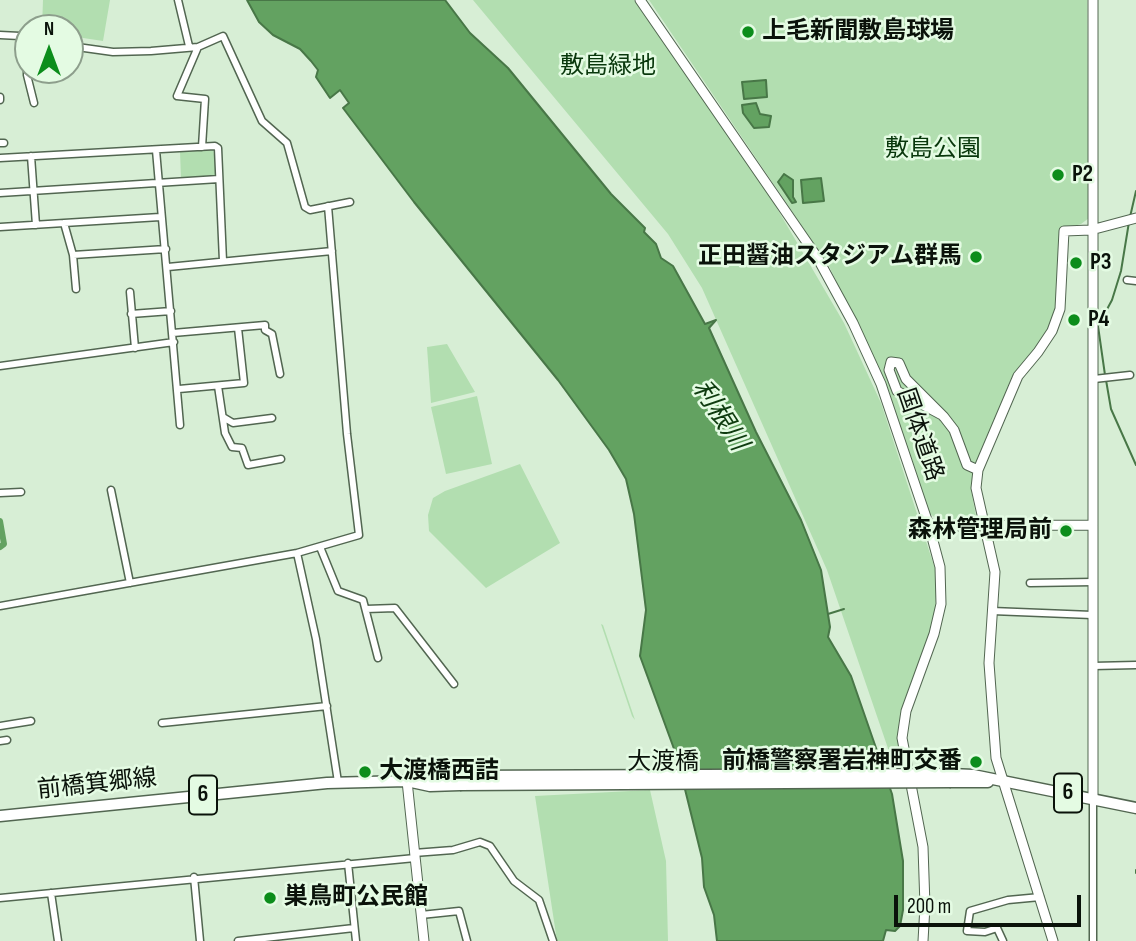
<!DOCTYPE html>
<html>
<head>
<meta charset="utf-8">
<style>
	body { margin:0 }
	#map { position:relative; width:1136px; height:941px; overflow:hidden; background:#d7eed5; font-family:"Sofia Sans Condensed",sans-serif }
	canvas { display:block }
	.north { position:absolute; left:14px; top:14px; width:70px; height:70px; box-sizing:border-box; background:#e4fbe3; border:2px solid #8d9e8c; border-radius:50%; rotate:0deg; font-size:19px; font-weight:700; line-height:28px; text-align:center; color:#0a120a }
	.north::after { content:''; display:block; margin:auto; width:24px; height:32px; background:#0c8d1b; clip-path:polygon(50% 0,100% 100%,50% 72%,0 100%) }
	.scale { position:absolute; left:894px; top:895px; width:187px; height:32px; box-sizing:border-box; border:4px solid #0a120a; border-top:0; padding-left:9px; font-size:21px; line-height:24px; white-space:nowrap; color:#0a120a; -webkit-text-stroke:5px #e4fbe3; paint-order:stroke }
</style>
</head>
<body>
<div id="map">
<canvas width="1136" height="941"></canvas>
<div class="north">N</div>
<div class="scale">200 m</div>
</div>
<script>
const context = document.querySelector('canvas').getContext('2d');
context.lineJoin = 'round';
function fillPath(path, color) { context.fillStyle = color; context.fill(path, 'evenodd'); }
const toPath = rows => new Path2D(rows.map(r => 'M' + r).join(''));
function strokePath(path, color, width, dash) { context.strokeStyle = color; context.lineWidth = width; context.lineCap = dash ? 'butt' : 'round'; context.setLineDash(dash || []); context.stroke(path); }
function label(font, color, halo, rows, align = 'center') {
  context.font = font + ' "Sofia Sans Condensed","Noto Sans JP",sans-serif'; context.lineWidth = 5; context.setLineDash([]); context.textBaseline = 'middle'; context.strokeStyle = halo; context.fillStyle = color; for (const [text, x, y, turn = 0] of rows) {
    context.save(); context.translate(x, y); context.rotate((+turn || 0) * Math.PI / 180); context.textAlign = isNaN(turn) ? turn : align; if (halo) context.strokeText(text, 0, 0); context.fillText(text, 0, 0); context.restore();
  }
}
const green = toPath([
	[43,0,110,0,103,41,70,36,70,28,42,28],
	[473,0,634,0,768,193,844,323,881,403,937,575,935,617,900,720,904,764,897,765,893,763,827,570,702,288,668,234],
	[649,0,1087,0,1089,218,1081,224,1059,230,1059,290,1054,315,1050,328,1010,382,971,490,976,516,971,523,941,522,929,513,882,377,829,266],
	[213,148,217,175,181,179,180,151],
	[447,344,475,392,431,403,427,347],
	[477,396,492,464,446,474,431,407],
	[520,464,560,543,486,588,429,531,428,515,433,498,445,491],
	[601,624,603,625,635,720,632,716],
	[650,790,666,861,668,941,557,941,535,796]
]);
const water = toPath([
	[247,0,445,0,470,33,508,68,611,194,645,228,644,232,656,244,661,258,673,266,705,324,716,320,709,328,756,432,801,520,821,570,830,627,828,637,851,676,892,794,903,861,903,910,900,926,895,931,886,930,883,941,717,941,714,915,704,887,702,858,677,757,640,656,646,610,634,514,626,479,609,450,558,380,414,202,343,108,349,103,340,90,330,98,316,77,318,70,311,61,300,49,273,35,259,22,247,0],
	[766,80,767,97,744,99,742,82,766,80],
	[756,103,760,114,771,116,769,127,754,128,743,113,742,105,756,103],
	[784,174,793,180,793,197,796,202,792,203,778,182,784,174],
	[821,178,824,201,803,203,801,180,821,178]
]);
const stream = toPath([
	[1130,217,1136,191],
	[1105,375,1098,326,1112,300,1121,271,1129,222],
	[1106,380,1111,409,1136,465],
	[828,614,844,609],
	[1136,870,1136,873]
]);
const canal = toPath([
	[0,521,4,544,0,547]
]);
const street = toPath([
	[178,0,189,46],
	[0,35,20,36,28,41],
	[27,40,27,75,34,103],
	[70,46,113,52,151,51,198,47,223,36,262,121,287,143,305,207,310,210,350,202],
	[198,47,177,96,205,99,202,147],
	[0,97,0,100],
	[0,143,4,143],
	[156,150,180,425],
	[31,156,36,225],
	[0,158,215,146,218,148,223,261],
	[0,193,219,179],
	[64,223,73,255,166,249],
	[0,227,160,217],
	[73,255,76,289],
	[168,267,332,251],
	[1127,280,1136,281],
	[130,292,135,348],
	[131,314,171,311],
	[173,333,265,325,265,330,272,334,280,374],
	[0,366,174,342],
	[1094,379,1130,375],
	[218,386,225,433,232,447,242,448,248,465,281,459],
	[179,389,244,383,238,328],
	[223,417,233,423,272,418],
	[111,490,130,583],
	[0,493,21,492],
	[320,547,338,591,363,600,378,658],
	[297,553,316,639,338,782],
	[1030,583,1093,582],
	[0,606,297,553,359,535,347,434,328,206],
	[366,609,395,608,454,684],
	[992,611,1092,615],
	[1093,666,1136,665],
	[162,723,327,706],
	[0,726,31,721],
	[0,741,7,740],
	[1093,799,1093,941],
	[414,853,453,850,480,842,490,846,514,881,539,900,553,941],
	[348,863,356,941],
	[194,877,200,941],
	[51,893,58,941],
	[0,898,415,858],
	[421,915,459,911,467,941],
	[238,941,354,928],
	[1003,941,997,928,985,932,967,931,970,911,1008,900,1040,897]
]);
const secondary = toPath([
	[640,0,817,257,853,323,881,384,929,526,940,567,941,604,934,634,906,711,902,738,923,847,925,906,923,941],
	[940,414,897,391,889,370,891,362,899,363,906,379,944,417,954,430,967,465,978,470],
	[929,526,1093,525],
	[407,781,424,941],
	[1093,798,1093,0],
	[1053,941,996,758,989,663,995,572,976,488,978,470,1018,376,1038,352,1052,331,1060,309,1064,231,1091,230,1136,218]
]);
const primary = toPath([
	[951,774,973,775,1136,808],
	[410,780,430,776,460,776],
	[951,782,988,782],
	[0,816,327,783,407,781,430,786,460,785]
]);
const primaryBridge = toPath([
	[460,776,951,774],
	[460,785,951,782]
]);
const markers = [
	[748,32,7,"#0c8d1b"],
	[1058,175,7,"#0c8d1b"],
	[976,257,7,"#0c8d1b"],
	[1076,263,7,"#0c8d1b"],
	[1074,320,7,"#0c8d1b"],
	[1066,531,7,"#0c8d1b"],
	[976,762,7,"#0c8d1b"],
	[365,772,7,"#0c8d1b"],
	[270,898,7,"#0c8d1b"]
];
const shields = [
	[1068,793,28],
	[203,795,28]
];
const shieldNames = [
	["6",1068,793],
	["6",203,795]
];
const poiNames = [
	["上毛新聞敷島球場",762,32],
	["P2",1072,175],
	["正田醤油スタジアム群馬",962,257,"right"],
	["P3",1090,263],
	["P4",1088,320],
	["森林管理局前",1052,531,"right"],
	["前橋警察署岩神町交番",962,762,"right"],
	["大渡橋西詰",379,772],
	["巣鳥町公民館",284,898]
];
const parkNames = [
	["敷島緑地",608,67],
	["敷島公園",933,150]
];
const streetNames = [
	["国体道路",919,435,71],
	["大渡橋",663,763],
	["前橋箕郷線",97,785,-6]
];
const waterNames = [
	["利根川",719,416,57]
];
fillPath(green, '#b2deb0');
fillPath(water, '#63a261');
strokePath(water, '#487747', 2);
strokePath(stream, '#487747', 2);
strokePath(canal, '#63a261', 6);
strokePath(street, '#526651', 9);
strokePath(secondary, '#526651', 11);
strokePath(primary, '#526651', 13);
strokePath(street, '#fff', 6);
strokePath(secondary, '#fff', 9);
strokePath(primary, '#fff', 10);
strokePath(primaryBridge, '#526651', 13, []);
strokePath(primaryBridge, '#fff', 10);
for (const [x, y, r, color] of markers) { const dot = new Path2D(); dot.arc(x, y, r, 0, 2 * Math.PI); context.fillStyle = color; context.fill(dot); strokePath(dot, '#e4fbe3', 2.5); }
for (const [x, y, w] of shields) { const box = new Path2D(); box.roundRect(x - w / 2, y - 19.5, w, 39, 5); context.fillStyle = '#e4fbe3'; context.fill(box); strokePath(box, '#0a120a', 2); }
label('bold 23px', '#0a120a', null, shieldNames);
label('bold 24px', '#0a120a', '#e4fbe3', poiNames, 'left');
label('24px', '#08370b', '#e4fbe3', parkNames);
label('24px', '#0a120a', '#e4fbe3', streetNames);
label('italic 26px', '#0e3b0f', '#e4fbe3', waterNames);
</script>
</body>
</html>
